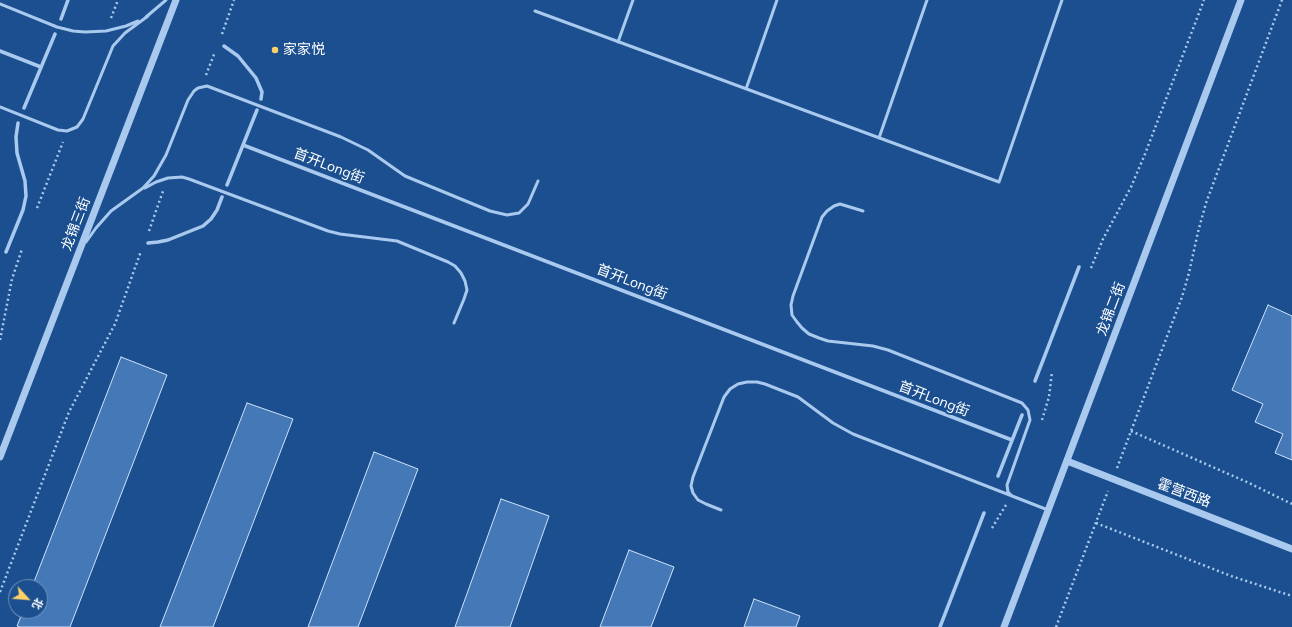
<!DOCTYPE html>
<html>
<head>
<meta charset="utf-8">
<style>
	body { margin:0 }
	#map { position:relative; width:1292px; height:627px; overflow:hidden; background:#1b4f8f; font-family:Mulish,"Noto Sans SC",sans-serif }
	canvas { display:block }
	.north { position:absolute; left:8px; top:579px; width:40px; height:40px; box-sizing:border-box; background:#1b4f8f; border:1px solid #7695bc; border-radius:50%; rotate:116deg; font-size:11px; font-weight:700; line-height:16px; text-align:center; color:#fff }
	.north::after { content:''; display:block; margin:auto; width:14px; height:18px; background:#ffd166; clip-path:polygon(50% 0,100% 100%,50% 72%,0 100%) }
</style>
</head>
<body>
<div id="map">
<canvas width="1292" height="627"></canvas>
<div class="north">北</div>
</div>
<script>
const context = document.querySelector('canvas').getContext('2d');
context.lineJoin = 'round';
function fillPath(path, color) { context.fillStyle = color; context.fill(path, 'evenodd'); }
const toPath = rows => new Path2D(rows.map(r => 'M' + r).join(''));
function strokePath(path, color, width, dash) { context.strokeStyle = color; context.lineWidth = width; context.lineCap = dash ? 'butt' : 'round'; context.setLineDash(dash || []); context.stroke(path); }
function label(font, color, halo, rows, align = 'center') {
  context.font = font + ' Mulish,"Noto Sans SC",sans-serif'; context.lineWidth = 4; context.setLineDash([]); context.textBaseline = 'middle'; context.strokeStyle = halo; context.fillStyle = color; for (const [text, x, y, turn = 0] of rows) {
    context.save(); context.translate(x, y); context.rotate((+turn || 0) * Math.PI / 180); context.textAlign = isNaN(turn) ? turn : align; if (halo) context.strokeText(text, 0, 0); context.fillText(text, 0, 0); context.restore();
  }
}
const building = toPath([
	[1268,305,1292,316,1292,460,1275,453,1283,434,1255,422,1263,404,1232,390,1268,305],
	[121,357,167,375,70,627,20,627,17,626,23,611,40,611,40,587,32,587,121,357],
	[247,403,293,419,213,627,160,627,247,403],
	[374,452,418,469,358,627,308,627,374,452],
	[501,499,549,516,510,627,455,627,501,499],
	[629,550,674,567,651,627,600,627,629,550],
	[754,599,800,616,796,627,744,627,754,599]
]);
const path = toPath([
	[111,18,118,0],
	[222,34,234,0],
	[206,75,215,52],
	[37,208,63,142],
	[149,231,163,191],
	[1091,268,1103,239,1131,187,1145,154,1204,0],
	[0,340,12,279,22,249],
	[1042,420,1049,397,1052,372],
	[1131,431,1249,483,1292,504],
	[1117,468,1182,297,1189,273,1198,232,1206,203,1282,0],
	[1096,523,1231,576,1292,596],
	[992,528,1006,505],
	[0,592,69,412,115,324,141,251],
	[1056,627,1108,491]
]);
const service = toPath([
	[0,4,57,27,73,31,85,32,106,31,126,26,138,21],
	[535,11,999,182,1062,0],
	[146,17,166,0],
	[618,42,633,0],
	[746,89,777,0],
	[0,107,58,130,67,131,77,127,83,119,113,46,125,33,148,16],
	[879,138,927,0],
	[145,188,156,182,168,178,182,177,189,179,328,231,340,234,397,241,448,262,455,266,461,273,465,281,467,290,464,299,454,323],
	[863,211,840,204,834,206,827,211,822,217,793,296,791,305,792,315,797,322,802,328,809,334,819,338,828,341,873,346,888,350,1022,403,1028,410,1030,420,1007,485,1008,492,1012,496],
	[86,242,96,228,111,211,143,188,154,176,166,155,188,100,194,91,198,88,207,86,341,137,368,150,405,176,490,211,507,215,519,213,528,204,538,181],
	[721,510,706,504,698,500,693,493,691,486,693,477,724,397,730,389,738,384,747,382,757,382,765,384,798,397,833,423,853,434,1048,510]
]);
const pedestrian = toPath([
	[61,19,68,0],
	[224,46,238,56,256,78,262,92,261,99],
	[0,51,41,67],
	[24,108,55,34],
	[243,145,1012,440],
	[227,185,257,110],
	[148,243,158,242,168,240,203,226,211,219,217,210,222,197],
	[6,252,23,210,26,196,25,181,17,153,16,137,18,123],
	[1035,381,1079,267],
	[998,476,1022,415],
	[940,627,984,513]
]);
const tertiary = toPath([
	[0,457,176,0],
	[1067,461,1292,549],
	[1004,627,1241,0]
]);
const markers = [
	[275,50,4,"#ffd166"]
];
const poiNames = [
	["家家悦",283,50]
];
const streetNames = [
	["首开Long街",329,166,21],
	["龙锦三街",76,224,-69],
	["首开Long街",632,282,21],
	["龙锦二街",1111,309,-69],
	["首开Long街",934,399,21],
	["霍营西路",1184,493,21]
];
fillPath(building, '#4478b7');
strokePath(building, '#cfe3fa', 1);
strokePath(path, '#a9c9ee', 2.5, [2, 3]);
strokePath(service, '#a9c9ee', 3);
strokePath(pedestrian, '#a9c9ee', 3.5);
strokePath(tertiary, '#a9c9ee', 7);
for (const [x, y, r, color] of markers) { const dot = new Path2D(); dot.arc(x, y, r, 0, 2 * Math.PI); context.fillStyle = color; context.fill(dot); strokePath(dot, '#1b4f8f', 1.5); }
label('14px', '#fff', '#1b4f8f', poiNames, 'left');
label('14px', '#fff', '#1b4f8f', streetNames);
</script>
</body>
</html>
